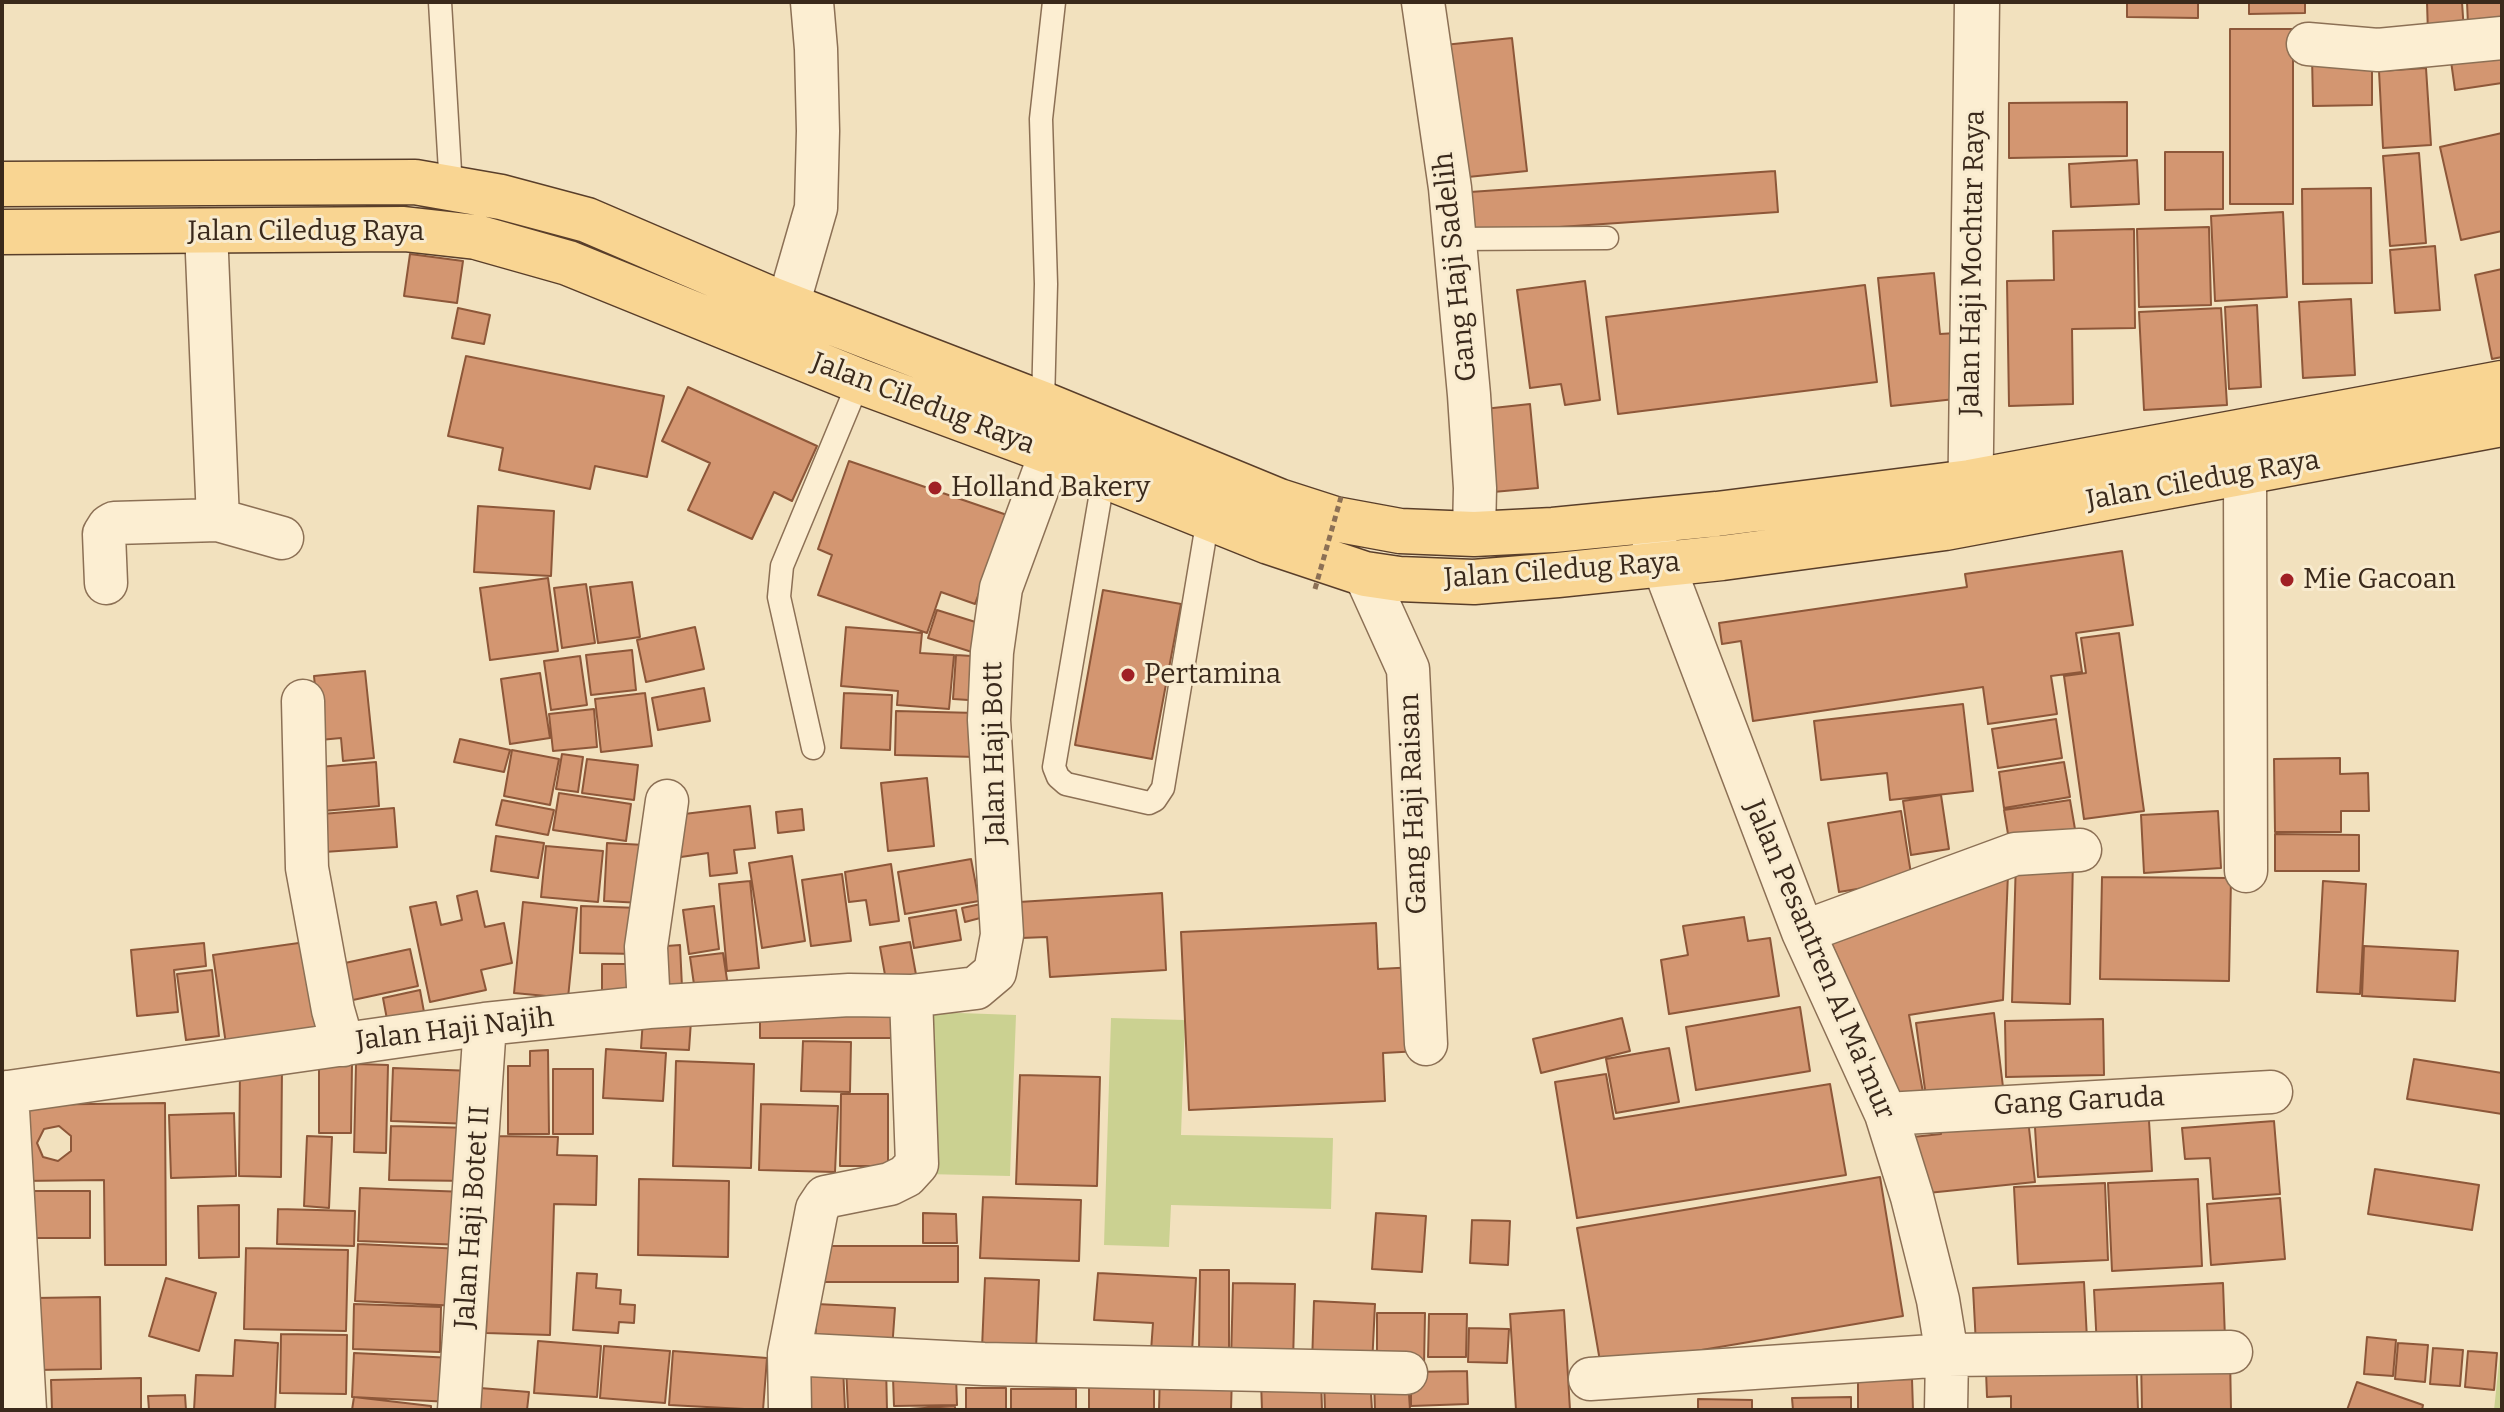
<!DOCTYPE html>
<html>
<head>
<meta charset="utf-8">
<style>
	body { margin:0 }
	#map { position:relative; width:2504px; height:1412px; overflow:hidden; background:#f2e1be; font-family:Bitter,serif }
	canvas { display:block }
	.frame { position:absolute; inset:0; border:4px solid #3a291b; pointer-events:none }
</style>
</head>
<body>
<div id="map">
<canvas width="2504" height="1412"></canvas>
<div class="frame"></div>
</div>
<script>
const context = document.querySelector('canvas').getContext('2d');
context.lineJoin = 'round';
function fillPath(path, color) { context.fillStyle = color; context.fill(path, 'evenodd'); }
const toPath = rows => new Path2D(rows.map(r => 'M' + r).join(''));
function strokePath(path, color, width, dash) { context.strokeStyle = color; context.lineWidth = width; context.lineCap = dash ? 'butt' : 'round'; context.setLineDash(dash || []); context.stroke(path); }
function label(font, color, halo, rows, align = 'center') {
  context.font = font + ' Bitter,serif'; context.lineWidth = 6; context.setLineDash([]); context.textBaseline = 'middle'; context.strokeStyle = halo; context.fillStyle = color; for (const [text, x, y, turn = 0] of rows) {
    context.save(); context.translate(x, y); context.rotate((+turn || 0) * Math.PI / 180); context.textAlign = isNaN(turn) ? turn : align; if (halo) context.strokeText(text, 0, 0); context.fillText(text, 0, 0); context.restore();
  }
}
const green = toPath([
	[931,1012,1016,1015,1010,1176,926,1174],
	[1111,1018,1185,1020,1181,1135,1333,1138,1331,1209,1171,1205,1169,1247,1104,1245],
	[2502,1335,2502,1410,2494,1410]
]);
const building = toPath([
	[2085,2,2198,2,2198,18,2127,17,2127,3,2085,2],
	[2249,2,2305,2,2305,13,2249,14,2249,2],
	[2427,2,2462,2,2464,32,2428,34,2427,2],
	[2467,2,2502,2,2502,22,2468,24,2467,2],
	[2230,29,2293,29,2293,204,2230,204,2230,29],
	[1512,38,1527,171,1458,178,1444,45,1512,38],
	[2502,54,2502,83,2455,90,2451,61,2502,54],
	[2372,55,2372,105,2313,106,2312,56,2372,55],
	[2426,68,2431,145,2383,148,2379,71,2426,68],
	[2127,102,2127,156,2009,158,2009,103,2127,102],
	[2502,133,2502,231,2461,240,2440,147,2502,133],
	[2165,152,2223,152,2223,209,2165,210,2165,152],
	[2419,153,2426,243,2390,246,2383,156,2419,153],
	[2137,160,2139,204,2071,207,2069,164,2137,160],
	[1775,171,1778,212,1472,233,1470,192,1775,171],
	[2371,188,2372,283,2303,284,2302,189,2371,188],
	[2283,212,2287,297,2215,301,2211,216,2283,212],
	[2209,227,2211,305,2139,307,2137,229,2209,227],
	[2134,229,2135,328,2072,329,2073,404,2009,406,2007,281,2054,280,2053,231,2134,229],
	[2435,246,2440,310,2395,313,2390,250,2435,246],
	[410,254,463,261,457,303,404,296,410,254],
	[2502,269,2502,357,2492,359,2475,275,2502,269],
	[1934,273,1940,334,1956,333,1964,398,1891,406,1878,278,1934,273],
	[1585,281,1600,400,1565,405,1561,384,1530,388,1517,290,1585,281],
	[1865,285,1877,382,1618,414,1606,317,1865,285],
	[2351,299,2355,375,2303,378,2299,302,2351,299],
	[2257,305,2261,387,2229,389,2225,307,2257,305],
	[458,308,490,315,484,344,452,338,458,308],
	[2221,308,2227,405,2144,410,2139,312,2221,308],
	[466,356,664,396,647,477,595,466,590,489,499,470,503,448,448,436,466,356],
	[688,387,817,446,792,501,774,492,752,539,688,510,710,463,662,441,688,387],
	[1530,404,1538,488,1493,492,1484,409,1530,404],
	[849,461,1007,515,975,604,941,592,927,633,818,595,832,555,818,549,849,461],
	[478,506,554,511,551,576,474,572,478,506],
	[2122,551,2133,625,2076,633,2082,672,2051,676,2057,714,1988,724,1983,687,1753,721,1741,641,1722,644,1719,623,1967,587,1965,574,2122,551],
	[548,578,558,651,490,660,480,588,548,578],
	[632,582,640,637,598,643,590,587,632,582],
	[586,584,595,643,562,648,554,588,586,584],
	[1103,590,1181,604,1152,759,1075,745,1103,590],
	[937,610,985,625,975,653,928,638,937,610],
	[695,627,704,669,646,682,637,640,695,627],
	[846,627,922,633,920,653,954,655,949,709,897,705,898,691,841,686,846,627],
	[2119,633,2144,811,2084,819,2064,676,2086,673,2081,638,2119,633],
	[632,650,636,690,591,695,586,655,632,650],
	[956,655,987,657,984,701,953,699,956,655],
	[580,656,587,705,551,710,544,661,580,656],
	[365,671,374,758,343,761,341,738,320,740,314,676,365,671],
	[540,673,550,738,510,744,501,679,540,673],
	[704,688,710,721,658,730,652,698,704,688],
	[645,693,652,746,601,752,595,699,645,693],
	[844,693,892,695,890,750,841,748,844,693],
	[1963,704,1973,791,1890,800,1887,773,1821,780,1814,721,1963,704],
	[594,709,597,747,553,751,549,714,594,709],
	[896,711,977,713,977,757,895,755,896,711],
	[2056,719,2062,758,1998,768,1992,729,2056,719],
	[460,739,510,750,504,772,454,762,460,739],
	[512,750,559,759,550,805,504,796,512,750],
	[562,754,583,757,578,792,556,789,562,754],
	[2340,758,2340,774,2368,773,2369,811,2341,811,2341,832,2275,832,2274,759,2340,758],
	[587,759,638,765,634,800,582,793,587,759],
	[376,762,379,806,323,811,319,767,376,762],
	[2064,762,2070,797,2004,808,1999,772,2064,762],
	[927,778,934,846,888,851,881,783,927,778],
	[559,793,631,804,626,841,553,830,559,793],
	[1941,795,1949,849,1911,855,1903,801,1941,795],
	[502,800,554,810,548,835,496,825,502,800],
	[2070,800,2076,835,2010,846,2004,810,2070,800],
	[750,806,755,848,734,850,737,873,710,876,708,853,681,857,676,815,750,806],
	[394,808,397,847,324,852,322,814,394,808],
	[802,809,804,830,778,833,776,812,802,809],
	[1901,811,1912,880,1839,892,1828,823,1901,811],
	[2218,811,2221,868,2144,873,2141,815,2218,811],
	[2275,834,2359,835,2359,871,2275,871,2275,834],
	[496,836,544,843,538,878,491,871,496,836],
	[607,843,645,845,642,903,604,901,607,843],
	[546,846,603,851,598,902,541,897,546,846],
	[792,856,805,941,762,948,749,863,792,856],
	[2016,858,2073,859,2070,1004,2012,1002,2016,858],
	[971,859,979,901,905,914,898,872,971,859],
	[891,864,899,921,870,925,866,900,849,902,845,872,891,864],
	[2008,873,2003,1000,1909,1015,1924,1098,1897,1093,1827,933,2008,873],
	[842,874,851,941,811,946,802,880,842,874],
	[2102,877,2231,878,2229,981,2100,979,2102,877],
	[750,881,759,968,727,971,719,884,750,881],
	[2323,881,2366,884,2360,994,2317,992,2323,881],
	[477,891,485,927,504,923,512,963,481,970,486,990,430,1002,410,907,436,902,441,925,462,920,457,896,477,891],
	[1162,893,1166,970,1050,977,1047,937,1021,938,1019,902,1162,893],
	[523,902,577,908,568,998,514,993,523,902],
	[981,904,984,917,965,922,962,908,981,904],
	[581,906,640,908,638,954,580,953,581,906],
	[714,906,719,949,689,954,683,910,714,906],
	[956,910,961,940,914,948,909,918,956,910],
	[1744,917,1748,941,1770,938,1779,996,1669,1014,1661,960,1688,955,1683,926,1744,917],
	[1376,923,1378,969,1417,967,1420,1051,1383,1053,1385,1101,1189,1110,1181,932,1376,923],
	[313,941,326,1037,227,1051,213,955,313,941],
	[910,942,917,980,887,986,880,947,910,942],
	[204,943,206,966,174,970,178,1012,137,1016,131,950,204,943],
	[680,945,682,987,655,989,653,947,680,945],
	[2364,946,2458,951,2455,1001,2362,996,2364,946],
	[410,949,418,986,339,1003,331,966,410,949],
	[723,953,729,993,696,998,690,957,723,953],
	[602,964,640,964,640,994,602,994,602,964],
	[212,970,219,1036,186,1040,177,974,212,970],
	[420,990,426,1023,389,1030,383,998,420,990],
	[1800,1007,1810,1071,1696,1090,1686,1027,1800,1007],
	[760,1008,904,1008,904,1038,760,1038,760,1008],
	[1994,1013,2003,1087,1926,1097,1916,1023,1994,1013],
	[1622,1018,1630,1051,1541,1073,1533,1039,1622,1018],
	[643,1019,691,1021,689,1050,641,1048,643,1019],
	[2103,1019,2104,1075,2006,1077,2005,1021,2103,1019],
	[803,1041,851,1042,850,1092,801,1091,803,1041],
	[1669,1048,1679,1102,1616,1113,1606,1059,1669,1048],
	[606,1049,666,1053,663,1101,603,1098,606,1049],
	[548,1050,549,1134,508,1134,508,1066,530,1066,530,1051,548,1050],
	[2414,1059,2502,1073,2502,1114,2407,1099,2414,1059],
	[676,1061,754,1064,751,1168,673,1166,676,1061],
	[356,1064,388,1065,386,1153,354,1152,356,1064],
	[319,1065,352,1065,351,1133,319,1133,319,1065],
	[240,1067,282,1068,281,1177,239,1176,240,1067],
	[393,1068,474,1071,472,1124,391,1121,393,1068],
	[553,1069,593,1069,593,1134,553,1134,553,1069],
	[1606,1074,1614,1119,1830,1084,1846,1175,1577,1218,1555,1082,1606,1074],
	[1020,1075,1100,1077,1097,1186,1016,1184,1020,1075],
	[841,1094,888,1094,888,1166,840,1166,841,1094],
	[165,1103,166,1265,105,1265,104,1180,20,1181,19,1105,165,1103],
	[761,1104,838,1106,835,1172,759,1170,761,1104],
	[2148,1104,2152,1171,2038,1177,2034,1111,2148,1104],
	[2027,1110,2035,1182,1918,1194,1913,1137,1941,1134,1940,1119,2027,1110],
	[234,1113,236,1176,171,1178,169,1115,234,1113],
	[2274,1121,2280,1194,2213,1199,2210,1158,2185,1159,2182,1128,2274,1121],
	[59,1126,71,1136,71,1151,58,1161,43,1157,37,1143,44,1129,59,1126],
	[391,1126,472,1128,471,1181,389,1180,391,1126],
	[307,1136,332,1137,329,1208,304,1206,307,1136],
	[492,1136,558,1137,557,1155,597,1156,596,1205,554,1204,550,1335,486,1333,492,1136],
	[2375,1169,2479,1185,2472,1230,2368,1214,2375,1169],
	[1880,1177,1903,1316,1601,1367,1577,1228,1880,1177],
	[639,1179,729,1181,728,1257,638,1255,639,1179],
	[2198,1179,2202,1266,2112,1271,2108,1183,2198,1179],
	[2105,1183,2108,1260,2018,1264,2014,1187,2105,1183],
	[360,1188,466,1192,464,1245,358,1241,360,1188],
	[28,1191,90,1191,90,1238,28,1238,28,1191],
	[983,1197,1081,1200,1079,1261,980,1258,983,1197],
	[2280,1198,2285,1259,2211,1265,2207,1204,2280,1198],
	[239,1205,239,1257,199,1258,198,1206,239,1205],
	[278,1209,355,1211,354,1246,277,1244,278,1209],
	[923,1213,956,1214,957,1243,923,1243,923,1213],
	[1376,1213,1426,1216,1422,1272,1372,1269,1376,1213],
	[1472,1220,1510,1221,1508,1265,1470,1263,1472,1220],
	[358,1244,463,1249,460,1306,355,1301,358,1244],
	[820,1246,958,1246,958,1282,820,1282,820,1246],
	[246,1248,348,1250,346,1331,244,1329,246,1248],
	[1200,1270,1229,1270,1229,1353,1199,1353,1200,1270],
	[577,1273,597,1274,596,1288,621,1290,620,1304,635,1305,634,1323,619,1322,618,1333,573,1330,577,1273],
	[1098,1273,1196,1278,1192,1353,1151,1351,1153,1323,1094,1320,1098,1273],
	[166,1278,216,1293,199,1351,149,1336,166,1278],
	[985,1278,1039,1280,1036,1349,982,1348,985,1278],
	[2084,1282,2087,1339,1976,1345,1973,1288,2084,1282],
	[1233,1283,1295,1284,1293,1363,1231,1362,1233,1283],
	[2223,1283,2225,1339,2097,1347,2094,1290,2223,1283],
	[100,1297,101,1369,36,1370,35,1298,100,1297],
	[1314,1301,1375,1304,1372,1366,1312,1364,1314,1301],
	[354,1304,441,1307,440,1352,353,1349,354,1304],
	[817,1304,895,1308,892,1350,815,1347,817,1304],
	[1564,1310,1570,1410,1516,1410,1510,1314,1564,1310],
	[1377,1313,1425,1313,1424,1366,1377,1366,1377,1313],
	[1429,1314,1467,1314,1466,1357,1428,1357,1429,1314],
	[1469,1328,1509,1329,1507,1363,1468,1362,1469,1328],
	[281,1334,347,1335,346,1394,280,1393,281,1334],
	[2367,1337,2396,1340,2393,1376,2364,1374,2367,1337],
	[235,1340,278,1343,275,1410,194,1410,196,1375,233,1376,235,1340],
	[538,1341,601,1346,597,1397,534,1393,538,1341],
	[2398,1343,2428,1345,2425,1382,2395,1379,2398,1343],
	[604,1346,670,1351,665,1403,600,1398,604,1346],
	[2433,1348,2463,1350,2460,1386,2430,1384,2433,1348],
	[673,1351,767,1358,763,1410,669,1405,673,1351],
	[2468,1351,2497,1353,2494,1390,2465,1387,2468,1351],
	[354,1353,453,1358,451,1402,352,1397,354,1353],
	[2136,1354,2138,1410,2011,1410,2011,1396,1987,1397,1986,1371,2136,1354],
	[2230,1355,2231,1410,2142,1410,2141,1357,2230,1355],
	[886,1365,887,1410,848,1410,846,1366,886,1365],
	[843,1367,845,1410,800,1410,799,1369,843,1367],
	[1154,1371,1154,1410,1089,1410,1089,1372,1154,1371],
	[1467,1371,1468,1404,1411,1406,1411,1372,1467,1371],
	[1160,1373,1232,1375,1231,1410,1159,1410,1160,1373],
	[956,1376,957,1405,894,1406,893,1378,956,1376],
	[141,1378,141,1410,52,1410,51,1380,141,1378],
	[1321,1378,1322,1410,1262,1410,1261,1381,1321,1378],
	[1370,1378,1372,1410,1325,1410,1324,1380,1370,1378],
	[1408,1378,1410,1410,1375,1410,1374,1380,1408,1378],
	[1912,1379,1913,1410,1858,1410,1858,1381,1912,1379],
	[2357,1382,2423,1405,2422,1410,2347,1410,2357,1382],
	[468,1387,529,1392,527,1410,466,1410,468,1387],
	[966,1388,1006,1388,1006,1410,966,1410,966,1388],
	[1011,1389,1076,1389,1076,1410,1011,1410,1011,1389],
	[185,1395,186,1410,149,1410,148,1396,185,1395],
	[354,1397,431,1406,431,1410,352,1410,354,1397],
	[1851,1397,1851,1410,1793,1410,1792,1398,1851,1397],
	[1698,1399,1752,1400,1752,1410,1698,1410,1698,1399],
	[955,1406,955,1410,894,1410,955,1406]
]);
const service = toPath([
	[440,2,451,188],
	[1454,239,1607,238],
	[1043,404,1046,284,1041,119,1054,2],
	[1105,469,1054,767,1058,777,1066,784,1149,803,1155,800,1163,788,1209,512],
	[813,748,779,597,782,566,859,381]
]);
const minor = toPath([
	[1423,2,1450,188,1469,395,1475,488,1474,534],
	[2308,44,2378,50,2502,38],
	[206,230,218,520,282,538],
	[788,305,816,208,818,131,816,49,812,2],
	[2245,474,2246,871],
	[1651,533,1803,932,1886,1114,1912,1197,1938,1300,1947,1355,1946,1410],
	[1365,574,1408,669,1426,1044],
	[106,583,104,534,109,526,114,523,218,520],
	[303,701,307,868,333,1010,343,1045],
	[1803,932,2015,854,2080,850],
	[649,1007,646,947,667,801],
	[7,1092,25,1410],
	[2,1093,485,1024,649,1007,849,995,911,996,976,988,995,972,1002,935,989,720,992,652,1001,588,1051,452],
	[1886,1114,2271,1092],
	[789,1354,984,1364,1406,1373],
	[1590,1379,1947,1355,2231,1352],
	[459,1410,485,1024],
	[790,1410,789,1354,817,1209,825,1197,890,1184,906,1176,917,1164,911,996]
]);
const tertiary = toPath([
	[1970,520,1977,2]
]);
const primary = toPath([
	[2,184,415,182,501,197,587,220,771,299,1043,404,1279,501,1335,519,1400,531,1474,534,1553,530,1717,514,1970,482,2502,383],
	[2,232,404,229,476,237,568,263,859,381,1051,452,1102,475,1269,542,1365,574,1399,579,1474,582,1558,575,1722,558,1945,528,2502,424]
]);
const pathBridge = toPath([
	[1315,589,1341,497]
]);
const markers = [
	[935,488,8,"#a02025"],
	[2287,580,8,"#a02025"],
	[1128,675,8,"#a02025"]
];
const streetNames = [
	["Jalan Ciledug Raya",306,232],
	["Jalan Haji Mochtar Raya",1973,263,-89],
	["Gang Haji Sadelih",1456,267,-96],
	["Jalan Ciledug Raya",923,404,21],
	["Jalan Ciledug Raya",2203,481,-10],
	["Jalan Ciledug Raya",1562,571,-4],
	["Jalan Haji Bott",995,753,-91],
	["Gang Haji Raisan",1414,804,-92],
	["Jalan Pesantren Al Ma'mur",1819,960,67],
	["Jalan Haji Najih",455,1030,-7],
	["Gang Garuda",2079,1102,-3],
	["Jalan Haji Botet II",473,1217,-86]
];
const poiNames = [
	["Holland Bakery",951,488],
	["Mie Gacoan",2303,580],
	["Pertamina",1144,675]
];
fillPath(green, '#cbd191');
fillPath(building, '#d39671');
strokePath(building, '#8d5739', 2);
strokePath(service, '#8c7055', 25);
strokePath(minor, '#8c7055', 45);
strokePath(tertiary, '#8c7055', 47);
strokePath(primary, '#593e2a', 47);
strokePath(service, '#fceed2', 22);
strokePath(minor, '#fceed2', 42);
strokePath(tertiary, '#fceed2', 44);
strokePath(primary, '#f9d592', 44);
strokePath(pathBridge, '#8c7055', 5, [6, 4]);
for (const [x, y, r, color] of markers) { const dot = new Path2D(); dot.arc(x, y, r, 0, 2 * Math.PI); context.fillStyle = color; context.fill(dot); strokePath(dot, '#f8ebcf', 3); }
label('28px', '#3a291b', '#f8ebcf', streetNames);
label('28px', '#3a291b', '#f8ebcf', poiNames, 'left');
</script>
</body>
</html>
